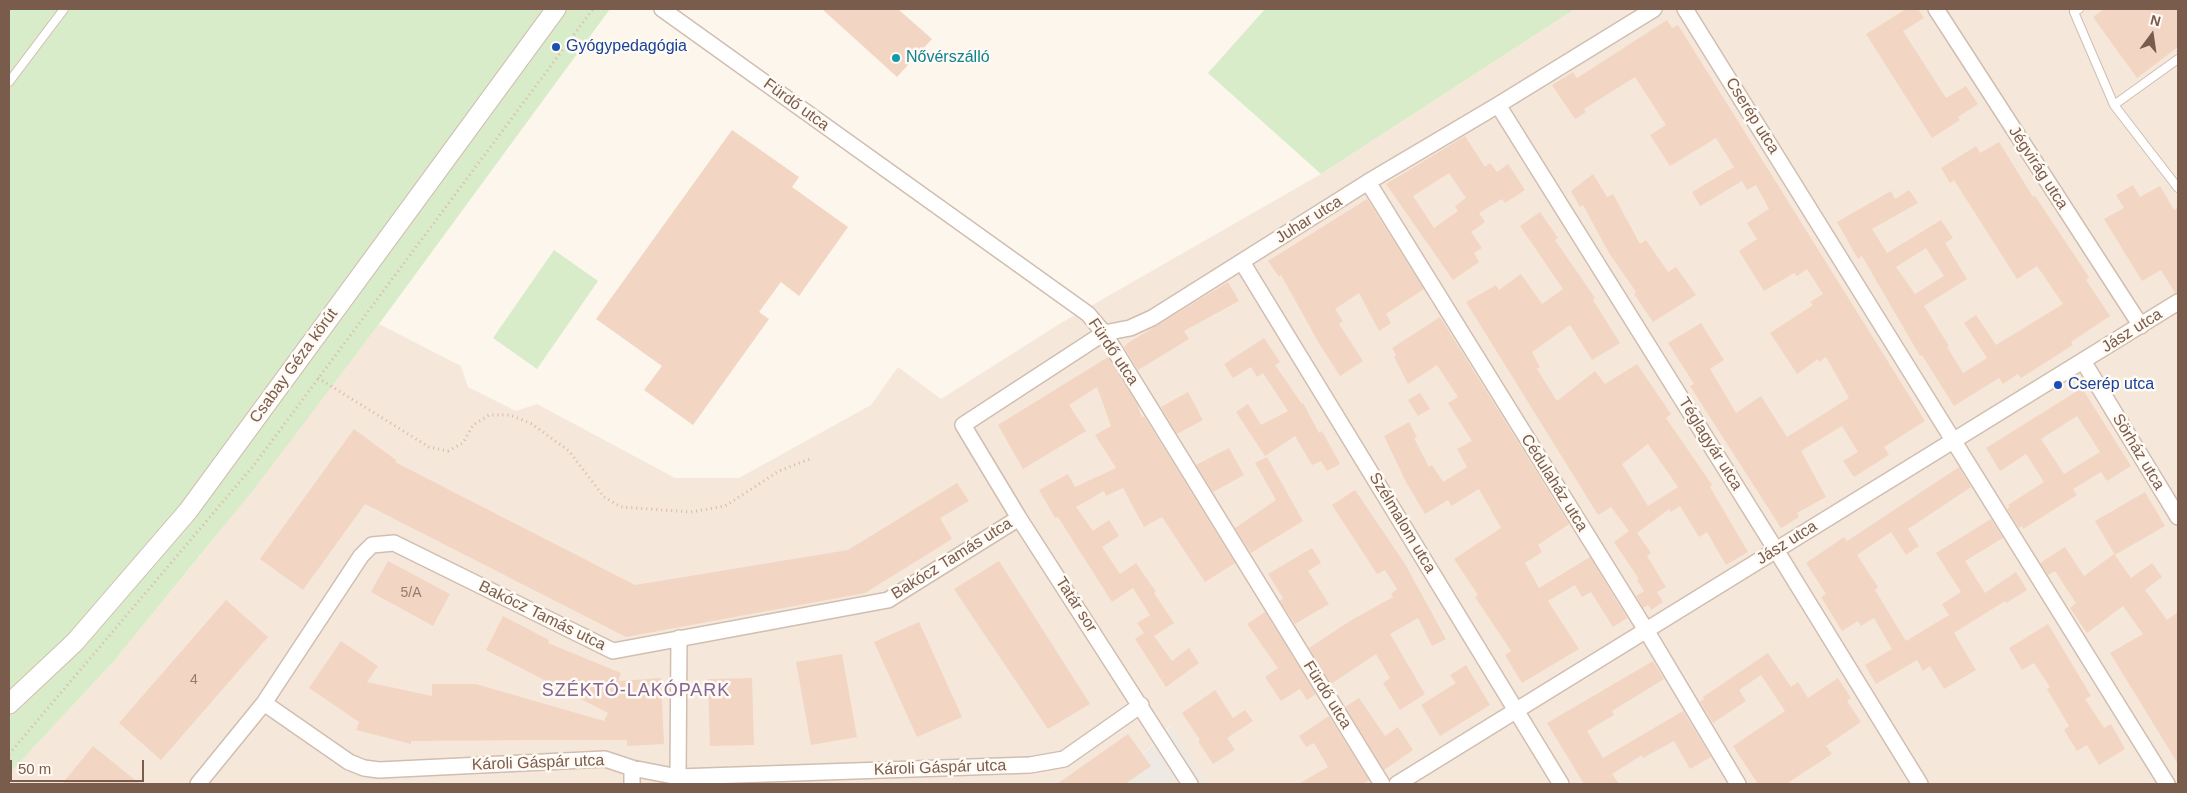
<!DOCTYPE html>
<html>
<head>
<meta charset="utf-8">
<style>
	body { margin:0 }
	#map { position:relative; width:2187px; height:793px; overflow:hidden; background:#fdf6ec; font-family:Helvetica,sans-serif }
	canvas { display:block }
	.frame { position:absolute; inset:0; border:10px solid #7a5c4d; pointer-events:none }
	.north { position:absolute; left:2127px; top:10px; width:50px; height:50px; -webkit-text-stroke:4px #fffaf3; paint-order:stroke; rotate:14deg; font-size:14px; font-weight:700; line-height:20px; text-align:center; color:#7a5c4d }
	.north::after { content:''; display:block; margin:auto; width:18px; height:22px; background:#7a5c4d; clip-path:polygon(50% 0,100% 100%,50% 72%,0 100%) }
	.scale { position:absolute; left:10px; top:760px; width:134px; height:22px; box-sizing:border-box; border:2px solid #7a5c4d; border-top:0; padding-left:6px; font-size:15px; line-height:18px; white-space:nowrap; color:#7a5c4d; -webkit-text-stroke:4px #fffaf3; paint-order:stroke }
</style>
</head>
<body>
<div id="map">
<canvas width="2187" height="793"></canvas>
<div class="frame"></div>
<div class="north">N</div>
<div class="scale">50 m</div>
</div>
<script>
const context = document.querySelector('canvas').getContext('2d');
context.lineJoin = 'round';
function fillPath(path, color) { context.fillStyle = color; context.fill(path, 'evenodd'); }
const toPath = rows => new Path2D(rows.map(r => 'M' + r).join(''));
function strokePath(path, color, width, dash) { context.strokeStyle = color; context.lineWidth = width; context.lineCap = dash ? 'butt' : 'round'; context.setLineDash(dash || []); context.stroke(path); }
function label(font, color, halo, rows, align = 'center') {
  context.font = font + ' Helvetica,sans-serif'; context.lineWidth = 5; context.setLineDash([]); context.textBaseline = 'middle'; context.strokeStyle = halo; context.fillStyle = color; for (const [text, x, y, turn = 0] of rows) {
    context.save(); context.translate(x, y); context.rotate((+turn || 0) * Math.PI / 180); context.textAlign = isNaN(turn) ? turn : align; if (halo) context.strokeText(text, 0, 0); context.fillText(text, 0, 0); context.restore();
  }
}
const residential = toPath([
	[1575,9,2178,9,2178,784,1206,784,1170,726,1114,784,9,784,9,774,114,661,212,541,379,324,461,366,468,387,516,411,537,404,675,478,739,478,871,405,898,367,941,399,1061,323,1321,174]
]);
const industrial = toPath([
	[1171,726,1206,784,1114,784]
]);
const green = toPath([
	[9,9,610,9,379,324,254,489,114,661,9,774],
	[1265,9,1575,9,1321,174,1208,73],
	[554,250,598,281,537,369,493,338]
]);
const building = toPath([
	[822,9,898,9,932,39,897,77],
	[1906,9,1918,9,1924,18,1903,31,1946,98,1966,86,1978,104,1958,117,1960,120,1932,138,1866,34],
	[2104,9,2178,9,2178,47,2137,78,2093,17],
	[1667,20,1672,28,1678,25,1925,421,1884,447,1889,455,1854,477,1843,461,1858,452,1842,426,1801,451,1826,497,1797,513,1799,517,1781,528,1690,386,1694,384,1668,343,1701,323,1724,360,1710,369,1736,413,1761,396,1787,437,1849,398,1826,357,1819,362,1818,359,1797,374,1770,333,1813,305,1810,302,1823,294,1807,269,1797,276,1794,273,1764,291,1739,251,1757,239,1747,223,1769,209,1756,185,1747,190,1742,181,1700,206,1692,192,1734,167,1716,138,1670,166,1650,135,1666,125,1635,77,1584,109,1586,112,1575,119,1552,85,1573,72,1577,78],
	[732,130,799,177,792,187,848,227,799,296,781,282,759,312,769,319,693,425,644,390,662,366,596,319],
	[1465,136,1485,167,1490,163,1497,172,1508,164,1525,190,1505,203,1502,199,1479,213,1485,222,1471,232,1482,248,1474,253,1479,262,1453,280,1386,184],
	[1449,173,1466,198,1455,206,1458,211,1434,228,1413,196],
	[1999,142,2033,197,2035,196,2089,277,2086,280,2110,316,2071,342,2073,345,2021,378,2018,374,2003,384,1999,378,1954,406,1922,355,1920,356,1862,256,1858,259,1837,222,1891,191,1895,199,1909,190,1918,203,1872,229,1887,253,1941,220,1953,238,1945,243,1967,279,1924,306,1949,346,1947,347,1963,373,1987,358,1964,323,1976,315,1996,345,2063,304,2037,266,2017,279,1954,180,1950,183,1941,168,1976,146,1980,153],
	[1926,248,1944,276,1915,294,1896,267],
	[1593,174,1607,197,1613,194,1640,244,1646,240,1668,272,1676,267,1696,295,1653,322,1634,294,1636,292,1609,253,1583,205,1580,207,1571,191],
	[2133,185,2140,197,2160,186,2174,210,2178,207,2178,293,2175,293,2161,270,2142,281,2104,219,2124,208,2116,195],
	[1367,199,1424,289,1386,314,1391,323,1379,331,1359,293,1335,309,1343,321,1339,324,1363,361,1340,376,1320,345,1281,275,1279,277,1268,261],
	[1540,212,1558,238,1555,240,1595,298,1593,300,1620,343,1592,360,1570,325,1532,352,1540,367,1537,369,1557,401,1595,371,1605,384,1637,364,1671,414,1666,418,1712,485,1710,487,1748,552,1726,565,1707,532,1699,537,1680,506,1671,512,1669,509,1637,533,1651,553,1647,556,1666,587,1657,592,1663,602,1651,610,1648,605,1643,608,1636,596,1644,591,1637,580,1639,579,1614,542,1629,531,1611,507,1598,515,1466,302,1496,285,1499,290,1521,274,1542,304,1563,289,1520,226],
	[1648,444,1678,487,1648,506,1622,464],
	[1228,282,1239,301,1184,331,1189,339,1138,370,1124,347,1128,343],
	[1440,317,1569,524,1538,545,1542,552,1525,563,1539,588,1590,557,1627,618,1613,627,1591,592,1582,597,1575,585,1548,601,1579,649,1522,683,1505,655,1511,651,1475,597,1478,595,1454,559,1501,528,1479,489,1451,506,1448,500,1425,514,1406,482,1384,436,1409,422,1417,437,1414,438,1429,467,1432,465,1443,482,1467,467,1457,449,1472,441,1448,403,1458,397,1437,365,1408,384,1394,357,1396,355,1392,348],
	[1264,338,1280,362,1275,365,1302,404,1303,403,1319,433,1322,431,1340,464,1327,471,1321,461,1312,465,1295,436,1265,456,1236,412,1248,404,1261,425,1288,411,1263,373,1257,377,1251,367,1233,378,1224,364],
	[1108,357,1137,404,1142,418,1144,416,1235,563,1205,582,1162,517,1144,527,1123,488,1106,496,1104,491,1076,507,1093,531,1109,520,1119,536,1102,547,1120,574,1136,563,1156,592,1154,593,1174,623,1154,636,1172,661,1189,648,1199,663,1166,687,1135,639,1144,633,1137,623,1150,615,1133,588,1112,602,1058,517,1055,518,1039,490,1068,474,1075,487,1116,468,1095,435,1111,426,1097,387,1069,405,1086,431,1023,469,998,425],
	[2082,388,2131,466,2107,481,2101,472,2073,489,2077,495,2023,529,2022,526,2019,528,2007,509,2010,507,2008,505,2044,482,2026,454,2000,471,1986,448],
	[2077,416,2100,452,2064,474,2041,439],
	[1188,392,1203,420,1177,434,1161,407],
	[1420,393,1430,409,1418,416,1408,400],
	[354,429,396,460,395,462,635,585,848,550,957,483,969,501,940,518,952,539,865,593,626,637,365,504,303,590,260,559],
	[1229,448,1244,475,1213,492,1196,465],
	[1267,457,1303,521,1251,553,1235,528,1276,500,1255,463],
	[1959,467,1971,487,1908,529,1919,546,1906,555,1891,532,1857,555,1878,587,1875,590,1906,641,1949,615,1942,604,1961,592,1936,553,1991,519,2003,538,1965,561,1985,593,2016,572,2027,590,2006,603,2005,601,1954,633,1976,670,1944,689,1930,666,1923,671,1917,660,1876,684,1865,665,1892,649,1874,618,1861,626,1858,621,1842,631,1821,597,1826,594,1806,563,1844,537,1847,541],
	[1355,490,1405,564,1446,639,1432,646,1418,618,1390,634,1425,694,1400,710,1383,683,1390,678,1376,654,1331,684,1309,648,1350,621,1393,597,1391,594,1397,589,1385,570,1377,574,1332,505],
	[2145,492,2165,526,2115,555,2095,521],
	[2065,547,2084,576,2114,554,2131,578,2152,563,2162,577,2145,590,2167,620,2178,612,2178,764,2110,653,2143,634,2123,606,2087,633,2070,608,2076,603,2055,571,2048,575,2040,563],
	[1312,548,1321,563,1308,571,1329,604,1295,624,1280,601,1283,598,1268,574],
	[388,561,450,594,433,626,371,592],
	[999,561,1090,704,1048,729,954,589],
	[226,600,268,637,161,760,119,723],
	[1265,612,1316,694,1307,700,1300,689,1281,701,1265,677,1278,668,1247,624],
	[503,616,549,640,548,643,621,673,618,681,661,678,664,744,627,746,627,740,540,740,411,741,411,744,356,730,359,722,309,688,341,641,378,666,367,682,432,696,432,684,476,684,604,721,608,713,486,650],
	[919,622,962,717,917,737,874,642],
	[2048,624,2091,696,2085,699,2104,728,2111,724,2125,749,2099,765,2087,745,2077,751,2064,730,2069,726,2047,689,2050,687,2034,663,2022,670,2009,648],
	[1768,653,1791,687,1798,682,1808,698,1838,678,1851,698,1847,701,1861,722,1826,746,1832,754,1786,784,1758,784,1733,746,1785,711,1761,675,1739,690,1746,701,1713,723,1700,702,1704,699,1703,697],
	[842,654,857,737,811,745,796,662],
	[1653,661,1664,679,1612,711,1614,715,1587,731,1603,758,1683,711,1711,757,1690,769,1674,741,1643,758,1642,755,1612,774,1619,784,1584,784,1547,723],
	[1466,665,1490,705,1440,736,1421,705,1456,683,1450,675],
	[752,678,754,745,710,746,708,679],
	[1215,690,1233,718,1245,710,1253,721,1227,738,1235,750,1213,764,1198,741,1200,740,1182,713],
	[1359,698,1385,736,1398,727,1413,750,1384,770,1345,707],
	[1329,716,1369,780,1362,784,1298,784,1328,767,1314,743,1306,747,1299,736],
	[1128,734,1151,766,1125,784,1057,784],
	[93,746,140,784,62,784]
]);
const path = toPath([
	[318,378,429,447,448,451,463,443,473,425,489,415,510,415,532,424,569,451,604,497,621,507,691,512,725,506,779,471,810,459],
	[9,754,254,465,593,9]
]);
const service = toPath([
	[2079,9,2074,12,2114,105],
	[2178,59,2114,105,2178,188],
	[9,82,64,9]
]);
const minor = toPath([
	[662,9,1088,314,1104,333,1382,784],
	[1685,9,2167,784],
	[1936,9,2141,326],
	[1498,105,1776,550,1920,784],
	[1368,182,1646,630,1738,784],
	[1242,262,1561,784],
	[2083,361,2178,517],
	[264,703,349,762,364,768,379,770,605,759,632,768,678,777,1030,765,1064,759,1141,705],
	[678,777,679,638],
	[198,784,264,703,361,556,372,545,394,543,613,651,888,600,1019,518],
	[632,784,632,768],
	[1190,784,1019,518,963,425,1104,333,1130,328,1152,318,1368,182,1498,105,1654,9],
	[1397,784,2178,302]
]);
const tertiary = toPath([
	[9,704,75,642,188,511,556,9]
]);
const markers = [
	[556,47,5,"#1a4fb4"],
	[896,58,5,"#0f9aa8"],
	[2058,385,5,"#1a4fb4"]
];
const numberNames = [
	["5/A",411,593],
	["4",194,680]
];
const transitNames = [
	["Gyógypedagógia",566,47],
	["Cserép utca",2068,385]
];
const cultureNames = [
	["Nővérszálló",906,58]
];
const streetNames = [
	["Fürdő utca",796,105,36],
	["Cserép utca",1752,116,58],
	["Jégvirág utca",2038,168,57],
	["Juhar utca",1309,220,-32],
	["Jász utca",2132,331,-32],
	["Fürdő utca",1113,352,56],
	["Csabay Géza körút",294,366,-54],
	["Téglagyár utca",1710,444,58],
	["Sörház utca",2138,452,59],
	["Cédulaház utca",1554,483,58],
	["Szélmalom utca",1402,523,59],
	["Jász utca",1787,543,-32],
	["Bakócz Tamás utca",952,559,-32],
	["Tatár sor",1076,605,57],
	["Bakócz Tamás utca",542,616,26],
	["Fürdő utca",1327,695,58],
	["Károli Gáspár utca",538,763,-2],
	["Károli Gáspár utca",940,768,-2]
];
const neighbourhoodNames = [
	["SZÉKTÓ-LAKÓPARK",636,691]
];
fillPath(residential, '#f5e8da');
fillPath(industrial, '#efe9e4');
fillPath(green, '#d8ecc9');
fillPath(building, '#f3d5c3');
strokePath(service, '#d1beb0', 10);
strokePath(minor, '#d1beb0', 18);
strokePath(tertiary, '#d1beb0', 21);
strokePath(path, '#d9b8a5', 3, [1, 4]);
strokePath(service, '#fff', 8);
strokePath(minor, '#fff', 15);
strokePath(tertiary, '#fff', 19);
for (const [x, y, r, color] of markers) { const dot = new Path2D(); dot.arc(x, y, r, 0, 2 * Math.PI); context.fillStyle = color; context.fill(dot); strokePath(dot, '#fffaf3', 2); }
label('14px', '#987a6a', null, numberNames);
label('16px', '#164399', '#fffaf3', transitNames, 'left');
label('16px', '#0d838f', '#fffaf3', cultureNames, 'left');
label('16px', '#7a5c4d', '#fffaf3', streetNames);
context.letterSpacing = '1px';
label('18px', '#846695', '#fffaf3', neighbourhoodNames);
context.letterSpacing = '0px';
</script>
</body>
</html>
